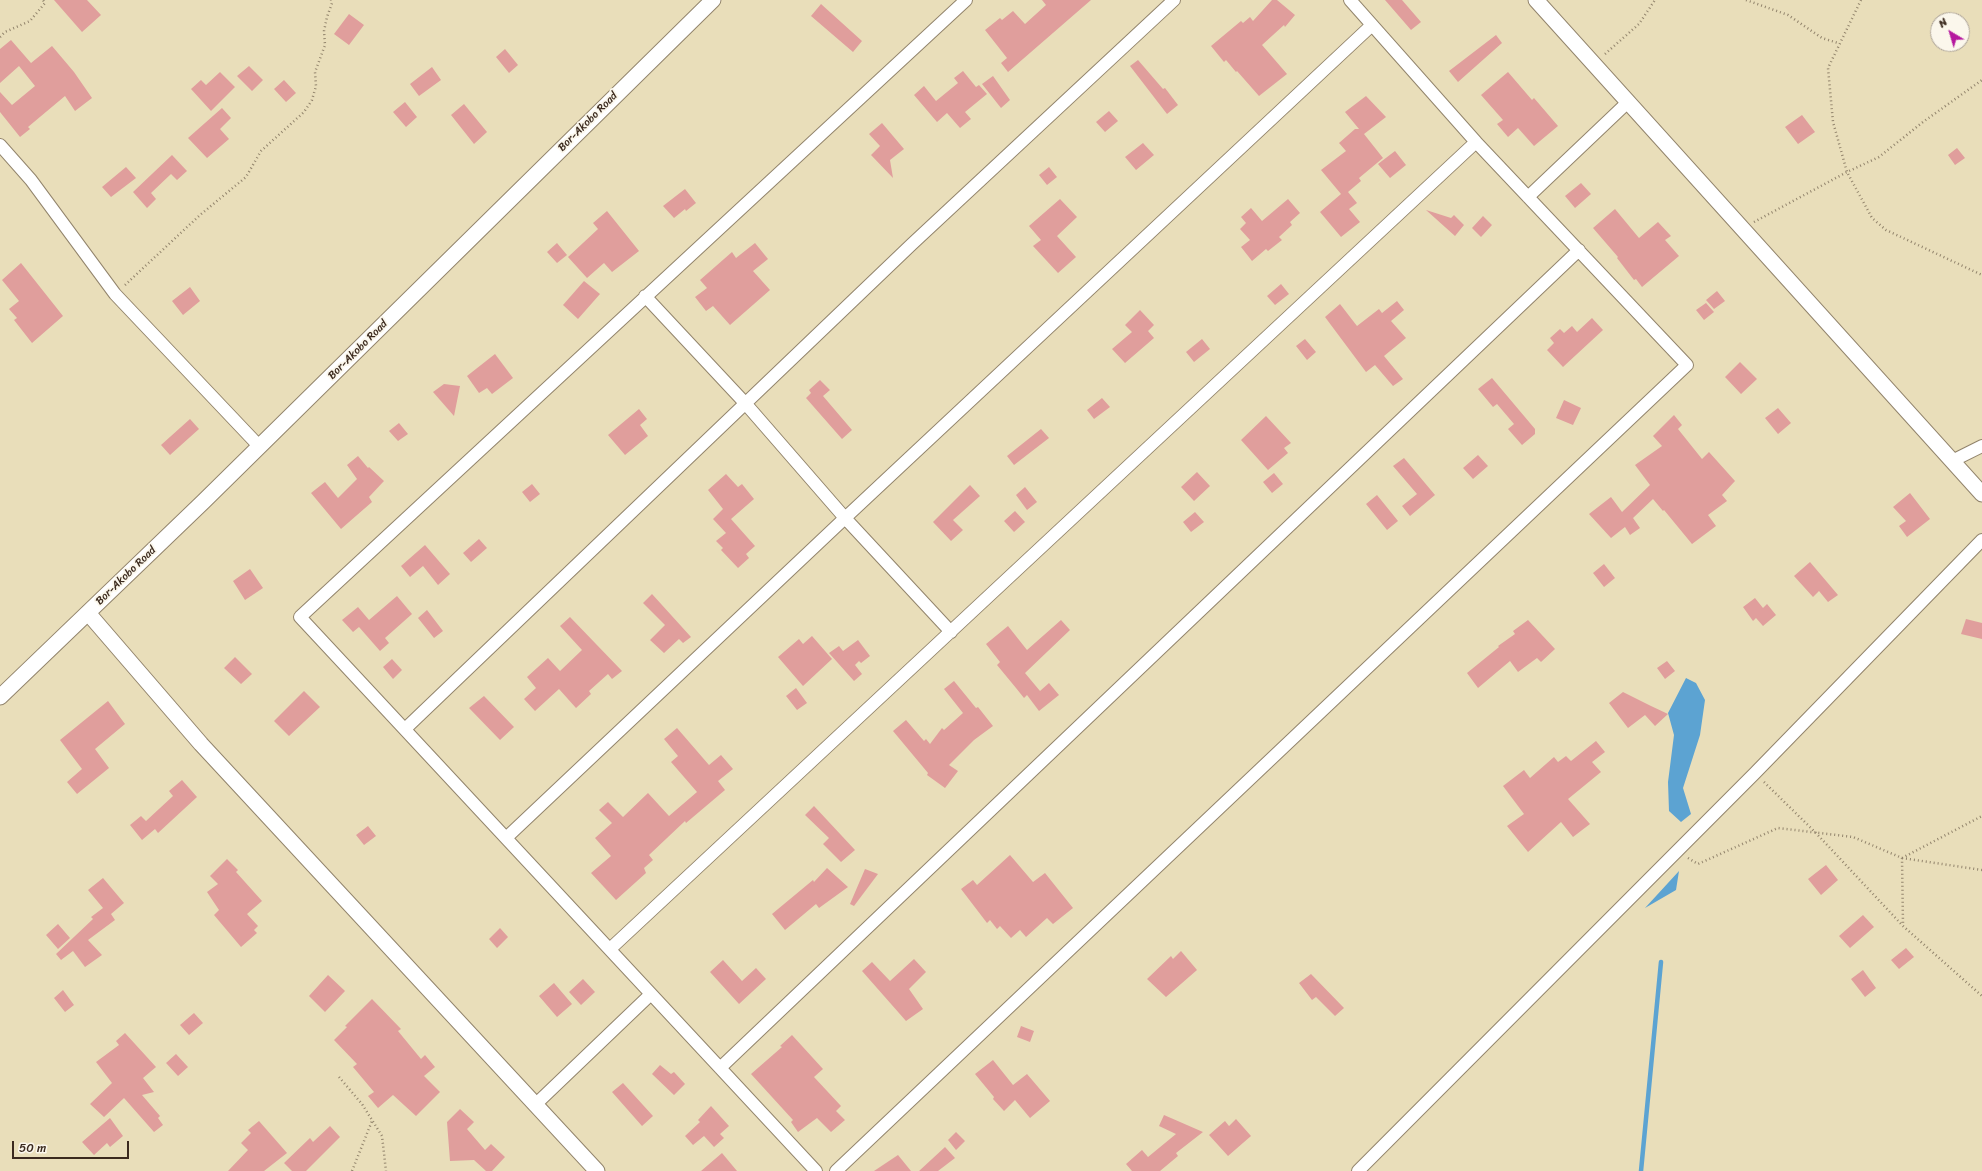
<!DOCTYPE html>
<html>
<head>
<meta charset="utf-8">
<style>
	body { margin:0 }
	#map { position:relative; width:1982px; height:1171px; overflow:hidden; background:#e9deba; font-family:Sriracha,sans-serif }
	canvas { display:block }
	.north { position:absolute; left:1930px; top:12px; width:40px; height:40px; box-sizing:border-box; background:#fbf7ec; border:1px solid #aea59a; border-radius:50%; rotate:322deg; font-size:11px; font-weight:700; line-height:16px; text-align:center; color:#3b2a1e }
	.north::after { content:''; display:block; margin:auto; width:14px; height:18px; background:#b5179e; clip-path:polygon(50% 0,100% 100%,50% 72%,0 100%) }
	.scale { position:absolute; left:12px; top:1141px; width:117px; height:18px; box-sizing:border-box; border:2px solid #3b2a1e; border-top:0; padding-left:5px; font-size:12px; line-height:14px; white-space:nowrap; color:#3b2a1e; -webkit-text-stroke:3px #fbf7ec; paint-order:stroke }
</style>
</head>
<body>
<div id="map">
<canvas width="1982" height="1171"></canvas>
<div class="north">N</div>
<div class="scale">50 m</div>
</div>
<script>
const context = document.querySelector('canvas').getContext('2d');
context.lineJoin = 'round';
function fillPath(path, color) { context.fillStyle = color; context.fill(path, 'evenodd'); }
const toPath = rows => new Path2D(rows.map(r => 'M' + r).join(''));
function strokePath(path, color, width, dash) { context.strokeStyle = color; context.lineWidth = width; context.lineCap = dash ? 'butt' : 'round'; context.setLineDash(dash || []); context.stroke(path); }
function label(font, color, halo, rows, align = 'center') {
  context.font = font + ' Sriracha,sans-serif'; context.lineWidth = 3.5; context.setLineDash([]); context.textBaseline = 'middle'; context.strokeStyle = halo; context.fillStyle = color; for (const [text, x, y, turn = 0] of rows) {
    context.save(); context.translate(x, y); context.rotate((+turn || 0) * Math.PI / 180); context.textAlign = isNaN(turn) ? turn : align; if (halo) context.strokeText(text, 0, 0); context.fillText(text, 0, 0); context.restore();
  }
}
const water = toPath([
	[1686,678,1696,683,1705,700,1700,735,1683,788,1691,814,1681,822,1669,811,1668,782,1674,735,1668,713],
	[1679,871,1676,890,1645,908]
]);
const stream = toPath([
	[1641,1171,1661,962]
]);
const building = toPath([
	[54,0,87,0,101,15,82,32],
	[1042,0,1091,0,1008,72,1001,63,1007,58,985,30,1000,18,1002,20,1013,11,1025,24,1046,5],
	[1272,0,1277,0,1295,15,1285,27,1284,25,1262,45,1287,74,1259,96,1237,71,1236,72,1226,60,1224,62,1211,46,1241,21,1243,23,1250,17,1253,21],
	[1385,0,1402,0,1421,22,1411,30],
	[821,4,862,41,853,52,811,16],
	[349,14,364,25,349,45,334,34],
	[1496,35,1502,43,1458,82,1449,71],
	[11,40,31,63,52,46,74,72,92,98,75,111,65,96,28,127,30,129,20,137,0,112,0,92,12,105,35,86,19,66,0,83,0,49],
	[505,49,518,65,509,73,496,57],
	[1138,60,1163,89,1165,88,1178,105,1167,114,1130,66],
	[249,66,263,80,252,91,237,76],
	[432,67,441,80,419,96,410,84],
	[963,71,976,87,979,85,987,94,965,112,971,119,960,128,947,113,937,122,914,95,924,86,936,101,958,83,954,78],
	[220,72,235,87,211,111,191,89,201,80,206,85],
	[1508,72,1532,100,1534,98,1558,126,1534,146,1518,128,1508,137,1497,124,1503,120,1481,95],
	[993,76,1010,100,1001,108,982,84],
	[284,80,296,93,286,102,274,89],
	[1366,96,1386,117,1364,134,1383,158,1359,178,1361,181,1348,192,1357,203,1349,209,1360,222,1341,237,1320,212,1341,194,1321,170,1346,151,1339,143,1355,129,1359,129,1345,112],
	[405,102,417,117,406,127,393,112],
	[464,104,487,132,474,144,451,115],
	[222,108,231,118,220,129,229,139,207,158,188,138],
	[1109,111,1118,121,1105,132,1096,122],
	[1802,115,1815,132,1798,144,1785,127],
	[882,123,904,149,890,160,893,178,871,155,880,146,869,134],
	[1143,143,1154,155,1136,170,1125,157],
	[1957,148,1965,158,1955,165,1948,155],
	[1395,151,1406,165,1390,178,1378,164],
	[172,155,187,171,177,180,171,174,151,193,156,199,147,208,133,192],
	[126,167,136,178,111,197,102,187],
	[1049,167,1057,177,1047,185,1039,175],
	[1581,183,1591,194,1575,208,1565,196],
	[685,189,696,203,686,211,685,209,674,218,663,206],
	[1060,199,1077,217,1057,236,1076,257,1058,273,1033,246,1041,240,1029,226],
	[1288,199,1300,213,1290,222,1292,225,1279,237,1282,240,1268,251,1266,249,1252,261,1241,247,1250,240,1240,229,1246,223,1241,217,1251,208,1262,221],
	[1615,209,1639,238,1658,222,1671,236,1665,240,1679,256,1642,287,1636,279,1634,280,1617,258,1618,257,1593,228],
	[1426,210,1451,218,1454,215,1464,225,1455,236],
	[607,211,639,251,612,272,604,263,587,278,568,257,598,229,593,223],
	[1483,216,1492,225,1481,237,1472,228],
	[557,243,567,255,557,263,547,252],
	[755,243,768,259,753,271,770,290,730,325,713,306,706,311,695,297,707,288,700,280,732,252,736,258],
	[21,263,63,316,32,343,14,320,17,318,9,309,19,301,2,280],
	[584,281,600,294,578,319,563,305],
	[1281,284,1289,294,1275,305,1267,296],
	[190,287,200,301,183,315,172,301],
	[1717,291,1725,301,1714,309,1706,300],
	[1397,301,1404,310,1391,321,1406,338,1384,356,1403,379,1393,386,1375,365,1366,372,1325,317,1340,304,1357,326,1379,309,1382,313],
	[1706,303,1714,312,1704,320,1696,310],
	[1140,310,1154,325,1148,331,1154,338,1125,363,1112,349,1132,332,1125,325],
	[1592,318,1603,330,1563,367,1547,350,1554,343,1550,338,1560,329,1564,333,1572,326,1577,332],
	[1202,339,1210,349,1194,362,1186,352],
	[1305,339,1316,352,1307,360,1296,346],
	[495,354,513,378,492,394,487,388,479,393,467,376],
	[1740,362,1757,379,1741,394,1725,377],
	[1492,378,1535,429,1535,434,1522,445,1508,429,1514,424,1497,404,1493,407,1478,389],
	[820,380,830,390,823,396,852,430,842,439,806,398,811,393,809,390],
	[444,384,460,386,454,416,433,392],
	[1102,398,1110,407,1094,419,1087,410],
	[1564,400,1581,408,1573,425,1556,418],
	[1778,408,1791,423,1778,434,1765,418],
	[639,409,647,419,640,425,648,436,625,455,608,435],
	[1674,415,1682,425,1678,429,1702,459,1709,452,1735,481,1722,495,1727,501,1708,515,1716,526,1692,544,1664,510,1663,511,1653,499,1633,518,1640,528,1630,535,1625,527,1611,538,1589,514,1611,497,1622,512,1650,485,1635,465,1662,446,1653,436],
	[1266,416,1291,443,1284,448,1288,453,1268,470,1241,440],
	[190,419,199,429,170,455,161,445],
	[399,423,408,434,398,441,389,431],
	[1041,429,1049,438,1014,465,1007,456],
	[1478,455,1488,466,1473,479,1463,468],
	[358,456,368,468,369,467,384,481,369,497,372,502,341,529,311,493,325,482,338,498,357,479,347,465],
	[1404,458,1435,495,1410,516,1402,506,1417,494,1393,466],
	[1197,472,1210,486,1194,501,1181,487],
	[1274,473,1283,484,1272,493,1263,482],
	[726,474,738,487,742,484,754,499,731,519,755,546,746,554,749,558,738,568,721,550,723,548,716,541,726,533,713,519,723,509,708,490],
	[532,484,540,494,530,502,522,492],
	[970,485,980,496,953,520,963,530,951,541,933,522],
	[1025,487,1037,502,1027,510,1016,495],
	[1910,493,1930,519,1907,537,1899,526,1906,521,1893,507],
	[1377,495,1398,521,1387,530,1366,504],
	[1015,511,1025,522,1014,532,1004,521],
	[1195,512,1204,522,1191,532,1183,522],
	[479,539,487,548,471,562,463,553],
	[425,545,450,574,438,585,423,566,410,577,401,566],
	[1810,562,1838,595,1828,602,1819,591,1813,597,1794,576],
	[1604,564,1615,578,1604,587,1593,573],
	[250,569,263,588,245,600,233,581],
	[652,594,691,637,683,643,679,639,664,653,650,640,665,625,643,603],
	[397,596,412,614,385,638,389,643,380,651,359,627,353,632,342,620,358,607,369,620],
	[1755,598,1763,608,1767,604,1776,615,1763,626,1756,618,1753,621,1743,607],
	[427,610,443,631,434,638,418,618],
	[570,617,622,671,612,679,608,674,589,691,591,694,576,708,559,689,535,711,524,699,536,688,527,677,548,658,560,671,582,650,560,626],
	[1966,619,1982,623,1982,639,1961,634],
	[1061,620,1070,630,1025,673,1040,691,1049,683,1059,695,1039,711,1027,695,1024,698,1016,688,997,665,1000,662,986,644,1008,626,1027,650],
	[1528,620,1555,649,1541,662,1537,658,1518,672,1510,661,1478,688,1467,673,1499,647,1498,646,1515,634,1513,631],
	[812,636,832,659,803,686,778,657,799,639,803,644],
	[858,640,870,656,861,663,859,661,855,665,862,674,854,681,829,653,839,646,843,651],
	[235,657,252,674,241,684,224,668],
	[392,659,402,670,393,679,383,667],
	[1667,661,1675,671,1665,679,1657,668],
	[954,681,976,708,978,707,993,726,974,740,949,765,958,771,945,788,927,775,928,773,893,731,906,720,924,741,926,739,930,744,942,728,944,730,963,713,944,689],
	[796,688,807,703,797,710,786,696],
	[304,691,320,707,289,736,274,721],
	[1623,692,1651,706,1668,714,1655,726,1645,715,1628,728,1609,703],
	[484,696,514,727,500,740,469,708],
	[108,701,125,724,95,749,109,768,77,794,67,782,82,769,60,740],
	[677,728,709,765,721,755,733,769,718,781,725,790,686,823,685,821,649,855,653,860,644,868,646,873,616,900,591,873,611,856,595,838,612,823,599,810,608,802,623,817,648,793,669,816,697,792,671,762,678,756,664,739],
	[1596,741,1605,752,1592,762,1601,772,1568,799,1590,824,1573,837,1561,822,1528,852,1507,826,1524,814,1503,786,1524,770,1530,778,1554,757,1558,762,1566,756,1571,761],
	[182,780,197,797,158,833,155,829,142,840,130,825,141,816,146,821,173,796,169,791],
	[814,806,855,850,841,862,823,844,829,838,805,815],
	[368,826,376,836,364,845,356,835],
	[1010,855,1033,882,1045,873,1073,908,1053,924,1047,918,1026,937,1020,930,1011,938,1000,926,997,929,990,920,987,923,961,889,973,880,977,885],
	[227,859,238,870,236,872,262,901,247,914,258,926,254,930,257,933,241,947,214,915,219,910,207,892,218,884,210,876],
	[1826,865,1838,880,1821,895,1808,879],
	[827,868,848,887,819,908,816,904,785,930,772,914,813,880,814,882],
	[865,869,878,874,854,906,850,904],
	[103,878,124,903,111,914,115,920,88,940,102,955,85,967,73,951,61,960,56,954,93,919,91,917,103,908,88,890],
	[1863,915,1874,927,1850,948,1839,936],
	[58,924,70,938,58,949,46,935],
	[500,928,508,937,497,948,489,939],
	[1906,948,1914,957,1899,969,1891,960],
	[1181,951,1197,970,1166,997,1147,979,1171,956,1173,959],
	[914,959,926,972,909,989,923,1009,906,1021,862,971,872,962,890,981],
	[723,960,742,981,756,968,766,979,739,1004,710,972],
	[1863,970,1876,988,1865,997,1851,979],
	[1311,974,1344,1008,1335,1016,1316,997,1312,1000,1299,983],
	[328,975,345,991,325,1012,309,996],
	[583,979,595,992,581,1005,569,992],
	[554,983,572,1004,557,1017,539,996],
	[63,990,74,1005,65,1012,54,998],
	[372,999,401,1029,398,1031,421,1059,425,1055,435,1067,424,1076,440,1092,416,1116,393,1095,378,1108,368,1096,374,1092,353,1067,357,1064,334,1040,347,1027,345,1026],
	[194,1013,203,1023,189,1035,180,1025],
	[1021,1026,1034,1031,1030,1042,1017,1037],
	[125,1033,156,1067,143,1078,154,1092,142,1095,160,1116,158,1118,163,1125,154,1132,124,1098,104,1117,90,1104,112,1083,96,1062,119,1045,116,1041],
	[792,1035,823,1069,814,1077,841,1106,836,1111,845,1120,831,1132,817,1118,798,1132,791,1122,793,1120,751,1074,782,1047,780,1046],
	[176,1054,188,1067,178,1076,166,1063],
	[993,1060,1013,1085,1027,1074,1050,1101,1030,1118,1015,1100,1004,1111,993,1099,994,1097,975,1074],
	[660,1065,671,1074,674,1072,685,1084,674,1095,652,1074],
	[623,1083,653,1116,642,1126,612,1092],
	[711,1106,729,1126,720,1134,724,1138,714,1147,704,1136,693,1145,685,1136,700,1122,698,1120],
	[460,1109,474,1122,467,1129,485,1150,491,1144,505,1157,492,1171,486,1171,474,1160,450,1161,447,1122],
	[1164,1115,1203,1132,1176,1153,1178,1156,1160,1171,1132,1171,1126,1164,1142,1150,1148,1157,1176,1134,1159,1126],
	[110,1118,123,1136,110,1147,107,1143,94,1155,82,1142],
	[1236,1119,1251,1136,1228,1156,1209,1135,1225,1121,1229,1126],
	[259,1121,287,1153,264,1171,228,1171,248,1150,241,1143,251,1133,248,1130],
	[330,1126,340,1137,306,1171,292,1171,284,1163,310,1138,313,1142],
	[956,1132,965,1141,956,1150,948,1140],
	[945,1147,955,1158,938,1171,919,1171],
	[722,1153,737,1171,701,1171],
	[898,1155,911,1171,874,1171]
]);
const path = toPath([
	[1746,0,1788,15,1822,38,1838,43],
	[1861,0,1828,68,1833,122,1847,172,1872,218,1886,230,1982,275],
	[0,37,5,32,30,21,45,3,43,0],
	[1605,54,1639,24,1655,0],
	[1754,222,1847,172,1879,157,1923,122,1982,80],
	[125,285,200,215,246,177,261,151,304,112,312,100,316,86,315,72,325,45,324,31,327,17,332,3,331,0],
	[1764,782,1815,832,1903,926,1982,996],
	[1688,858,1698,864,1778,828,1853,837,1902,858,1903,925],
	[1902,858,1982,816],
	[1902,858,1982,870],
	[339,1077,362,1104,382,1136,386,1171],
	[352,1171,372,1121]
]);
const minor = toPath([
	[1350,0,1476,142],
	[0,145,31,180,115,294,259,446],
	[1528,197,1628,102],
	[645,296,745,403,845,518,951,632],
	[1952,461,1982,446],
	[405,729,912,244,1174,0],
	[506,838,845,518,1372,25],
	[610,949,1476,142,1687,365,836,1171],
	[720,1068,1579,250],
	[536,1104,651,994],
	[816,1171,300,617,966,0],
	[1358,1171,1755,773,1982,540]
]);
const tertiary = toPath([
	[1536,0,1982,494],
	[88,613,201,744,597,1171],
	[0,697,203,502,713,0]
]);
const streetNames = [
	["Bor-Akobo Road",588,122,-45],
	["Bor-Akobo Road",358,350,-45],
	["Bor-Akobo Road",126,576,-44]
];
fillPath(water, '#5ca3d2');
strokePath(stream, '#5ca3d2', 4.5);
fillPath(building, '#e09e9c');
strokePath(minor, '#92846c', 14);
strokePath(tertiary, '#92846c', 17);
strokePath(path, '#92846c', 2.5, [1, 3]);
strokePath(minor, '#fff', 12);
strokePath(tertiary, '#fff', 15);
label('11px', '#3b2a1e', '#fbf7ec', streetNames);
</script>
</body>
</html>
